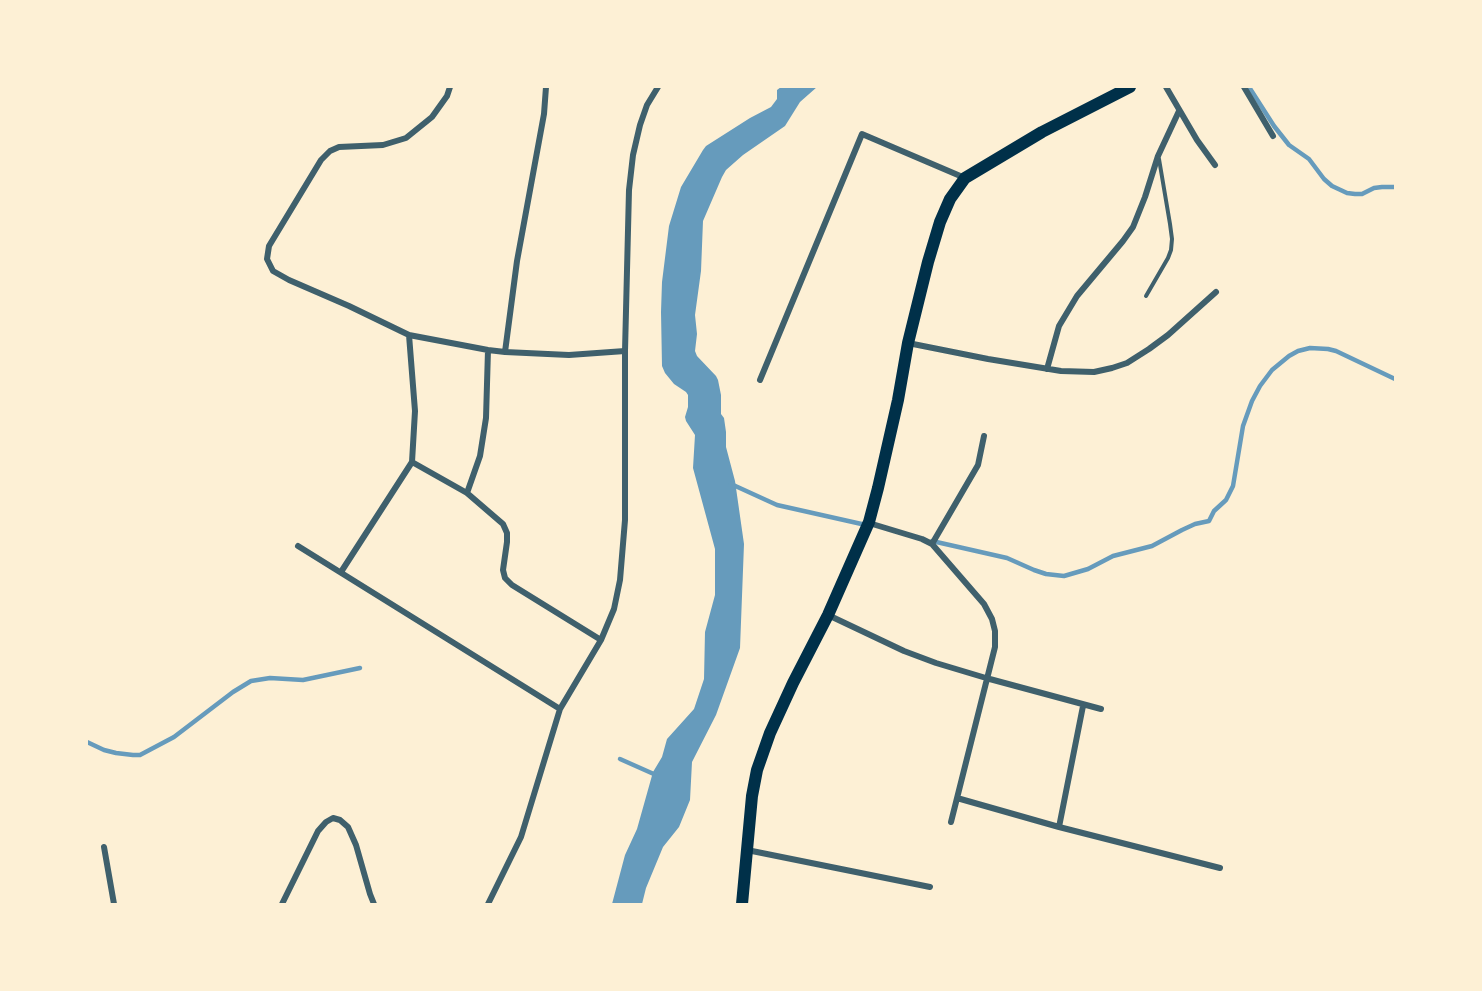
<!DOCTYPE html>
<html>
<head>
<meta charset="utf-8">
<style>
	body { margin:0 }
	#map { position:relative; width:1482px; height:991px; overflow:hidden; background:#fdf0d5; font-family:"DejaVu Sans",sans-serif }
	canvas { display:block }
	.frame { position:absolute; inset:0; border:88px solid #fdf0d5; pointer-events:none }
</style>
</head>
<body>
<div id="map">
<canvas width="1482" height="991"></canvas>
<div class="frame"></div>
</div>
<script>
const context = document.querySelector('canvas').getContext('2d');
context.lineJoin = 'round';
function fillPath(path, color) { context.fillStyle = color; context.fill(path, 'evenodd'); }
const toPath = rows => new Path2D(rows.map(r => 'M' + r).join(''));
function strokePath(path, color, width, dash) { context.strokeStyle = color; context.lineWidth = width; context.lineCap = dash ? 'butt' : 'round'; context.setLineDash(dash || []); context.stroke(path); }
const water = toPath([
	[781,87,817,87,800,102,785,126,743,155,726,170,722,177,703,221,701,271,695,315,697,334,695,351,697,356,716,376,718,380,721,395,721,414,724,418,726,432,726,447,735,481,744,544,740,648,716,715,692,762,690,800,679,827,663,847,646,888,642,904,612,904,625,855,637,829,653,772,662,757,667,739,694,709,704,679,705,632,715,595,715,549,693,468,695,435,686,421,685,417,688,407,688,395,686,392,674,384,665,373,662,366,661,312,662,282,669,226,681,187,703,150,706,146,750,118,771,107,777,99,777,90]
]);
const stream = toPath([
	[1249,87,1274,126,1289,145,1309,159,1324,179,1332,186,1347,193,1355,194,1362,194,1374,188,1382,187,1395,187],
	[731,484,777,505,866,525],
	[932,541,1007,558,1034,570,1046,574,1064,576,1088,569,1113,556,1152,546,1182,530,1195,524,1209,521,1214,511,1226,500,1233,486,1243,426,1252,401,1260,386,1272,370,1289,356,1298,351,1310,348,1328,349,1336,351,1395,379],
	[87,742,104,750,116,753,133,755,140,755,174,737,233,692,251,681,270,678,303,680,360,668],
	[620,759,656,775]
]);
const service = toPath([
	[1146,296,1168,258,1171,250,1172,239,1170,224,1159,159]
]);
const minor = toPath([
	[450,87,447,96,432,117,406,138,383,145,339,147,330,151,321,160,269,246,267,259,273,271,289,280,349,306,409,335,488,350,505,352,569,355,625,351],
	[1166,87,1197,140,1215,165],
	[1244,87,1273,136],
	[908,343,988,359,1061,371,1094,372,1112,368,1127,363,1149,349,1168,335,1216,292],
	[505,352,517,261,544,114,546,87],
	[1047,369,1059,326,1077,296,1123,241,1133,227,1145,197,1158,156,1179,111],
	[760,380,862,134,965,178],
	[412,462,467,493,503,524,507,533,507,542,503,570,505,578,512,585,601,640],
	[467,493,480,456,486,418,488,350],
	[869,523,922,539,932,544,984,604,992,619,995,631,995,647,951,822],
	[932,544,978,465,984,436],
	[298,546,560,709],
	[341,572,412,462,415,411,409,335],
	[828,615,904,651,936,663,986,678,1101,709],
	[957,798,1059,827,1220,868],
	[1059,827,1083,706],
	[104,847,114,904],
	[747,850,930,887],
	[282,904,318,831,326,822,333,818,340,820,348,827,356,845,370,894,374,904],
	[488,904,521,837,560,709,601,640,614,609,620,580,625,520,625,351,629,190,633,155,640,125,647,105,658,87]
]);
const primary = toPath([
	[742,904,752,796,757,770,770,733,793,683,828,615,869,522,878,488,898,400,908,343,928,262,940,222,950,199,965,178,1042,132,1130,87]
]);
fillPath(water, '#669bbc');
strokePath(stream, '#669bbc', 4.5);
strokePath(service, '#3f606c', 4);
strokePath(minor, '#3f606c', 6);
strokePath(primary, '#003049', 12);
</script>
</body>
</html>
